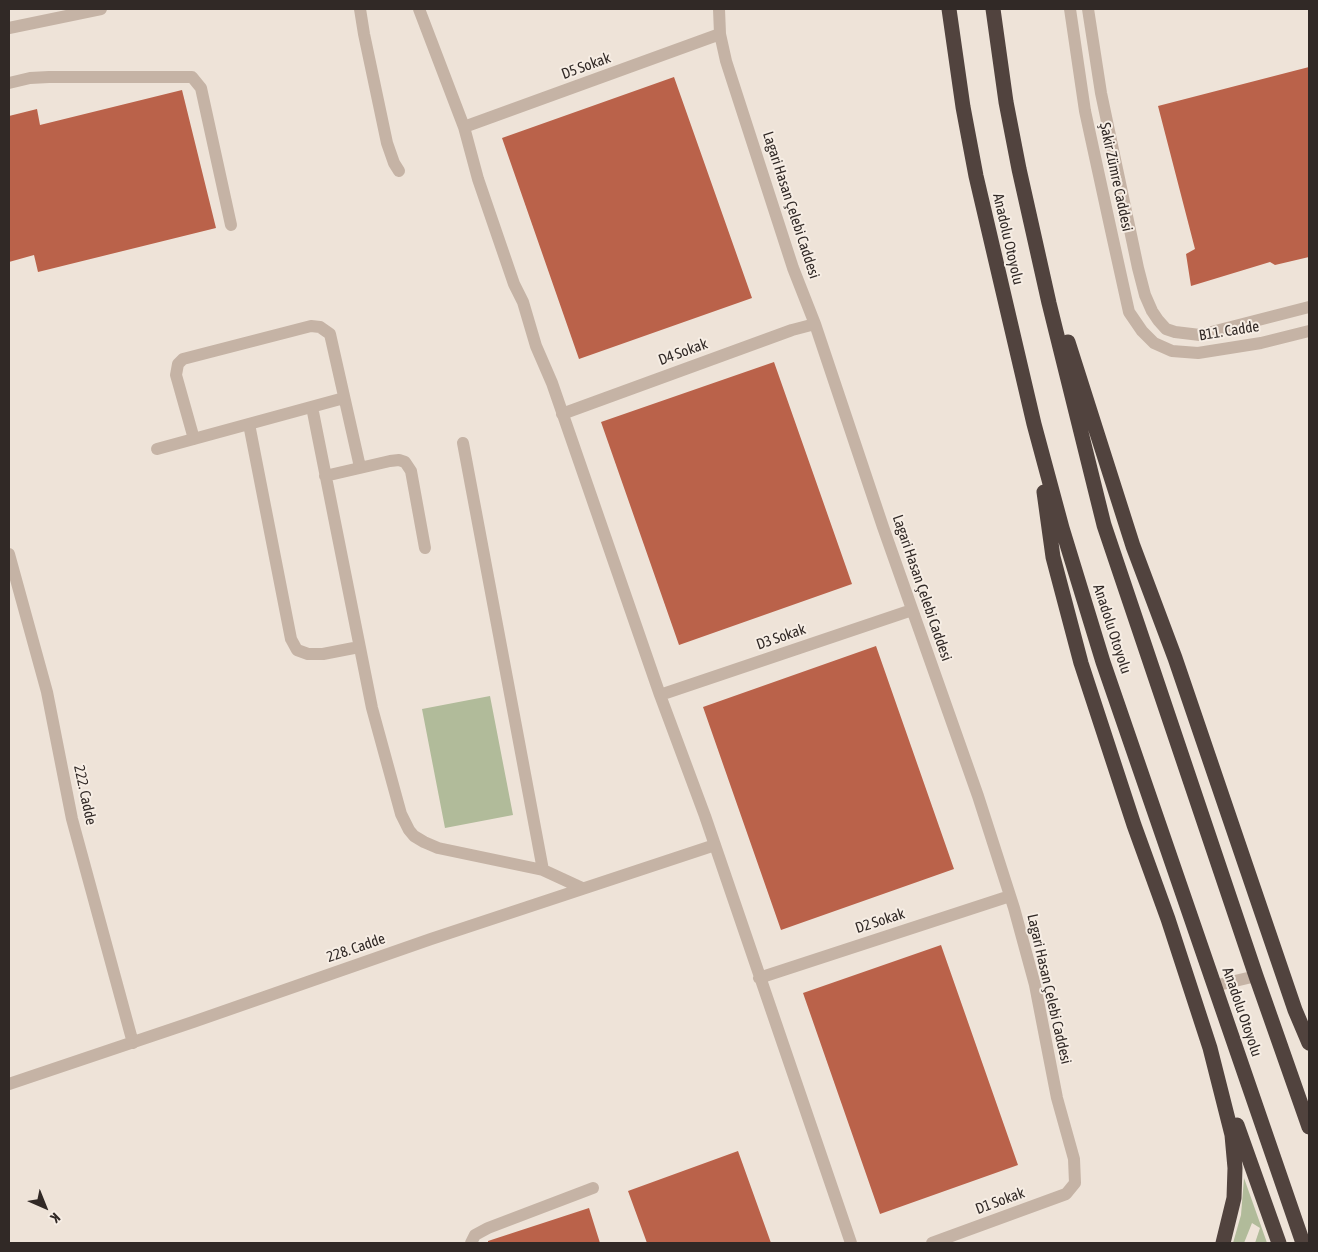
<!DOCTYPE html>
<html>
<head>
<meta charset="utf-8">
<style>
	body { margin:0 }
	#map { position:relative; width:1318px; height:1252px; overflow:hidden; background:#eee3d8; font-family:"Asap Condensed",sans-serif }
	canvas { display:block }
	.frame { position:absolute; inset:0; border:10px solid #312926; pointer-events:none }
	.north { position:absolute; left:20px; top:1182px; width:50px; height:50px; -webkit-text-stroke:4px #f6ede4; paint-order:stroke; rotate:136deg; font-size:14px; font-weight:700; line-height:20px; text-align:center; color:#312926 }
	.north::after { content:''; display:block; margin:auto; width:18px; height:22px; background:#312926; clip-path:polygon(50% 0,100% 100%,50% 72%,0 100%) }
</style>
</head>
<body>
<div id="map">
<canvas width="1318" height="1252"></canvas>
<div class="frame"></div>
<div class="north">K</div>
</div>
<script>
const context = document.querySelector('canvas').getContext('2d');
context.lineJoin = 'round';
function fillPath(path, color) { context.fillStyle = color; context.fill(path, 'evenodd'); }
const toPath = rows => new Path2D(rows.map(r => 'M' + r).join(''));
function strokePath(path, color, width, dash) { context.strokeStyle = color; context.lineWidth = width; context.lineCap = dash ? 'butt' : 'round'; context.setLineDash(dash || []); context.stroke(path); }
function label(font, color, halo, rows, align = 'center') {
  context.font = font + ' "Asap Condensed",sans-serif'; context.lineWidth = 4; context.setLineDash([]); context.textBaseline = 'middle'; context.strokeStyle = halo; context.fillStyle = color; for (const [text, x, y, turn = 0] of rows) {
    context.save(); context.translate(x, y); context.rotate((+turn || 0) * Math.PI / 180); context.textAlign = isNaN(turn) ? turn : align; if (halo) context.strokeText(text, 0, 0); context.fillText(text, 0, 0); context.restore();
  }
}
const green = toPath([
	[490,696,513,815,445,828,422,709],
	[1244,1178,1266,1240,1267,1243,1255,1243,1260,1228,1252,1223,1244,1243,1233,1243,1241,1215]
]);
const building = toPath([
	[1309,67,1309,257,1275,265,1270,262,1191,286,1186,254,1195,249,1158,106],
	[674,77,752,298,579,359,502,138],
	[182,90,216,228,38,272,34,255,9,262,9,116,37,109,40,125],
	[774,362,852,584,679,645,601,422],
	[876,646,954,869,781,930,703,707],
	[941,945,1018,1165,880,1214,803,993],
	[738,1151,771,1243,647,1243,628,1191],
	[589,1208,600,1243,488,1243,488,1241]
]);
const minor = toPath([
	[360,9,364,34,387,143,394,163,399,171],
	[419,9,464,127,478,179,514,284,523,302,536,346,552,383,660,695,705,816,851,1243],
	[719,9,720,34,726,61,793,268,815,324,883,527,978,796,1014,908,1035,985,1057,1098,1074,1159,1075,1183,1066,1194,932,1243],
	[1070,9,1085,111,1112,235,1129,312,1142,331,1154,343,1172,351,1198,353,1261,343,1309,331],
	[1088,9,1101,93,1138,268,1145,295,1152,311,1158,320,1166,329,1175,332,1200,335,1309,307],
	[9,28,101,9],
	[9,83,30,78,49,77,192,77,201,88,231,225],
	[464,127,720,34],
	[312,407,372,708,401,814,409,830,414,836,424,842,438,848,543,870,582,888],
	[562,414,792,330,815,324],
	[249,424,291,639,297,650,308,654,323,654,359,647],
	[194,439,176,375,178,364,183,359,311,326,320,327,330,334,360,467],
	[463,443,543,870],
	[157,449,344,398],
	[325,476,390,461,399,460,405,462,411,471,425,548],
	[9,554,47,692,72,819,133,1043],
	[660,695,912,610],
	[759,978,1010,896],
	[1214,986,1256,976],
	[9,1084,193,1022,431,939,715,845],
	[471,1243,475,1235,488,1228,593,1188]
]);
const highway = toPath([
	[949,9,963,107,976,176,1034,424,1062,528,1103,662,1303,1243],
	[993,9,1006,102,1019,169,1049,303,1104,525,1256,976,1309,1127],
	[1068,342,1133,546,1175,658,1295,1010,1309,1043],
	[1044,492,1053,557,1081,663,1134,825,1168,919,1210,1048,1232,1135,1235,1168,1234,1198,1223,1243],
	[1237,1125,1279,1243]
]);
const streetNames = [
	["D5 Sokak",586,66,-20],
	["Şakir Zümre Caddesi",1116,177,78],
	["Lagari Hasan Çelebi Caddesi",791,205,72],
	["Anadolu Otoyolu",1008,239,77],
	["B11. Cadde",1229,331,-9],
	["D4 Sokak",683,352,-20],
	["Lagari Hasan Çelebi Caddesi",922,588,71],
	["Anadolu Otoyolu",1112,629,72],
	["D3 Sokak",781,637,-19],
	["222. Cadde",85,795,78],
	["D2 Sokak",880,921,-18],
	["228. Cadde",356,948,-19],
	["Lagari Hasan Çelebi Caddesi",1049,989,77],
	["Anadolu Otoyolu",1242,1012,71],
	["D1 Sokak",1000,1201,-20]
];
fillPath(green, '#b1bb9a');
fillPath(building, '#ba624a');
strokePath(minor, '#c5b3a5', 12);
strokePath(highway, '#51433e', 15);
label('15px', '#312926', '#f6ede4', streetNames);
</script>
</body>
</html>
